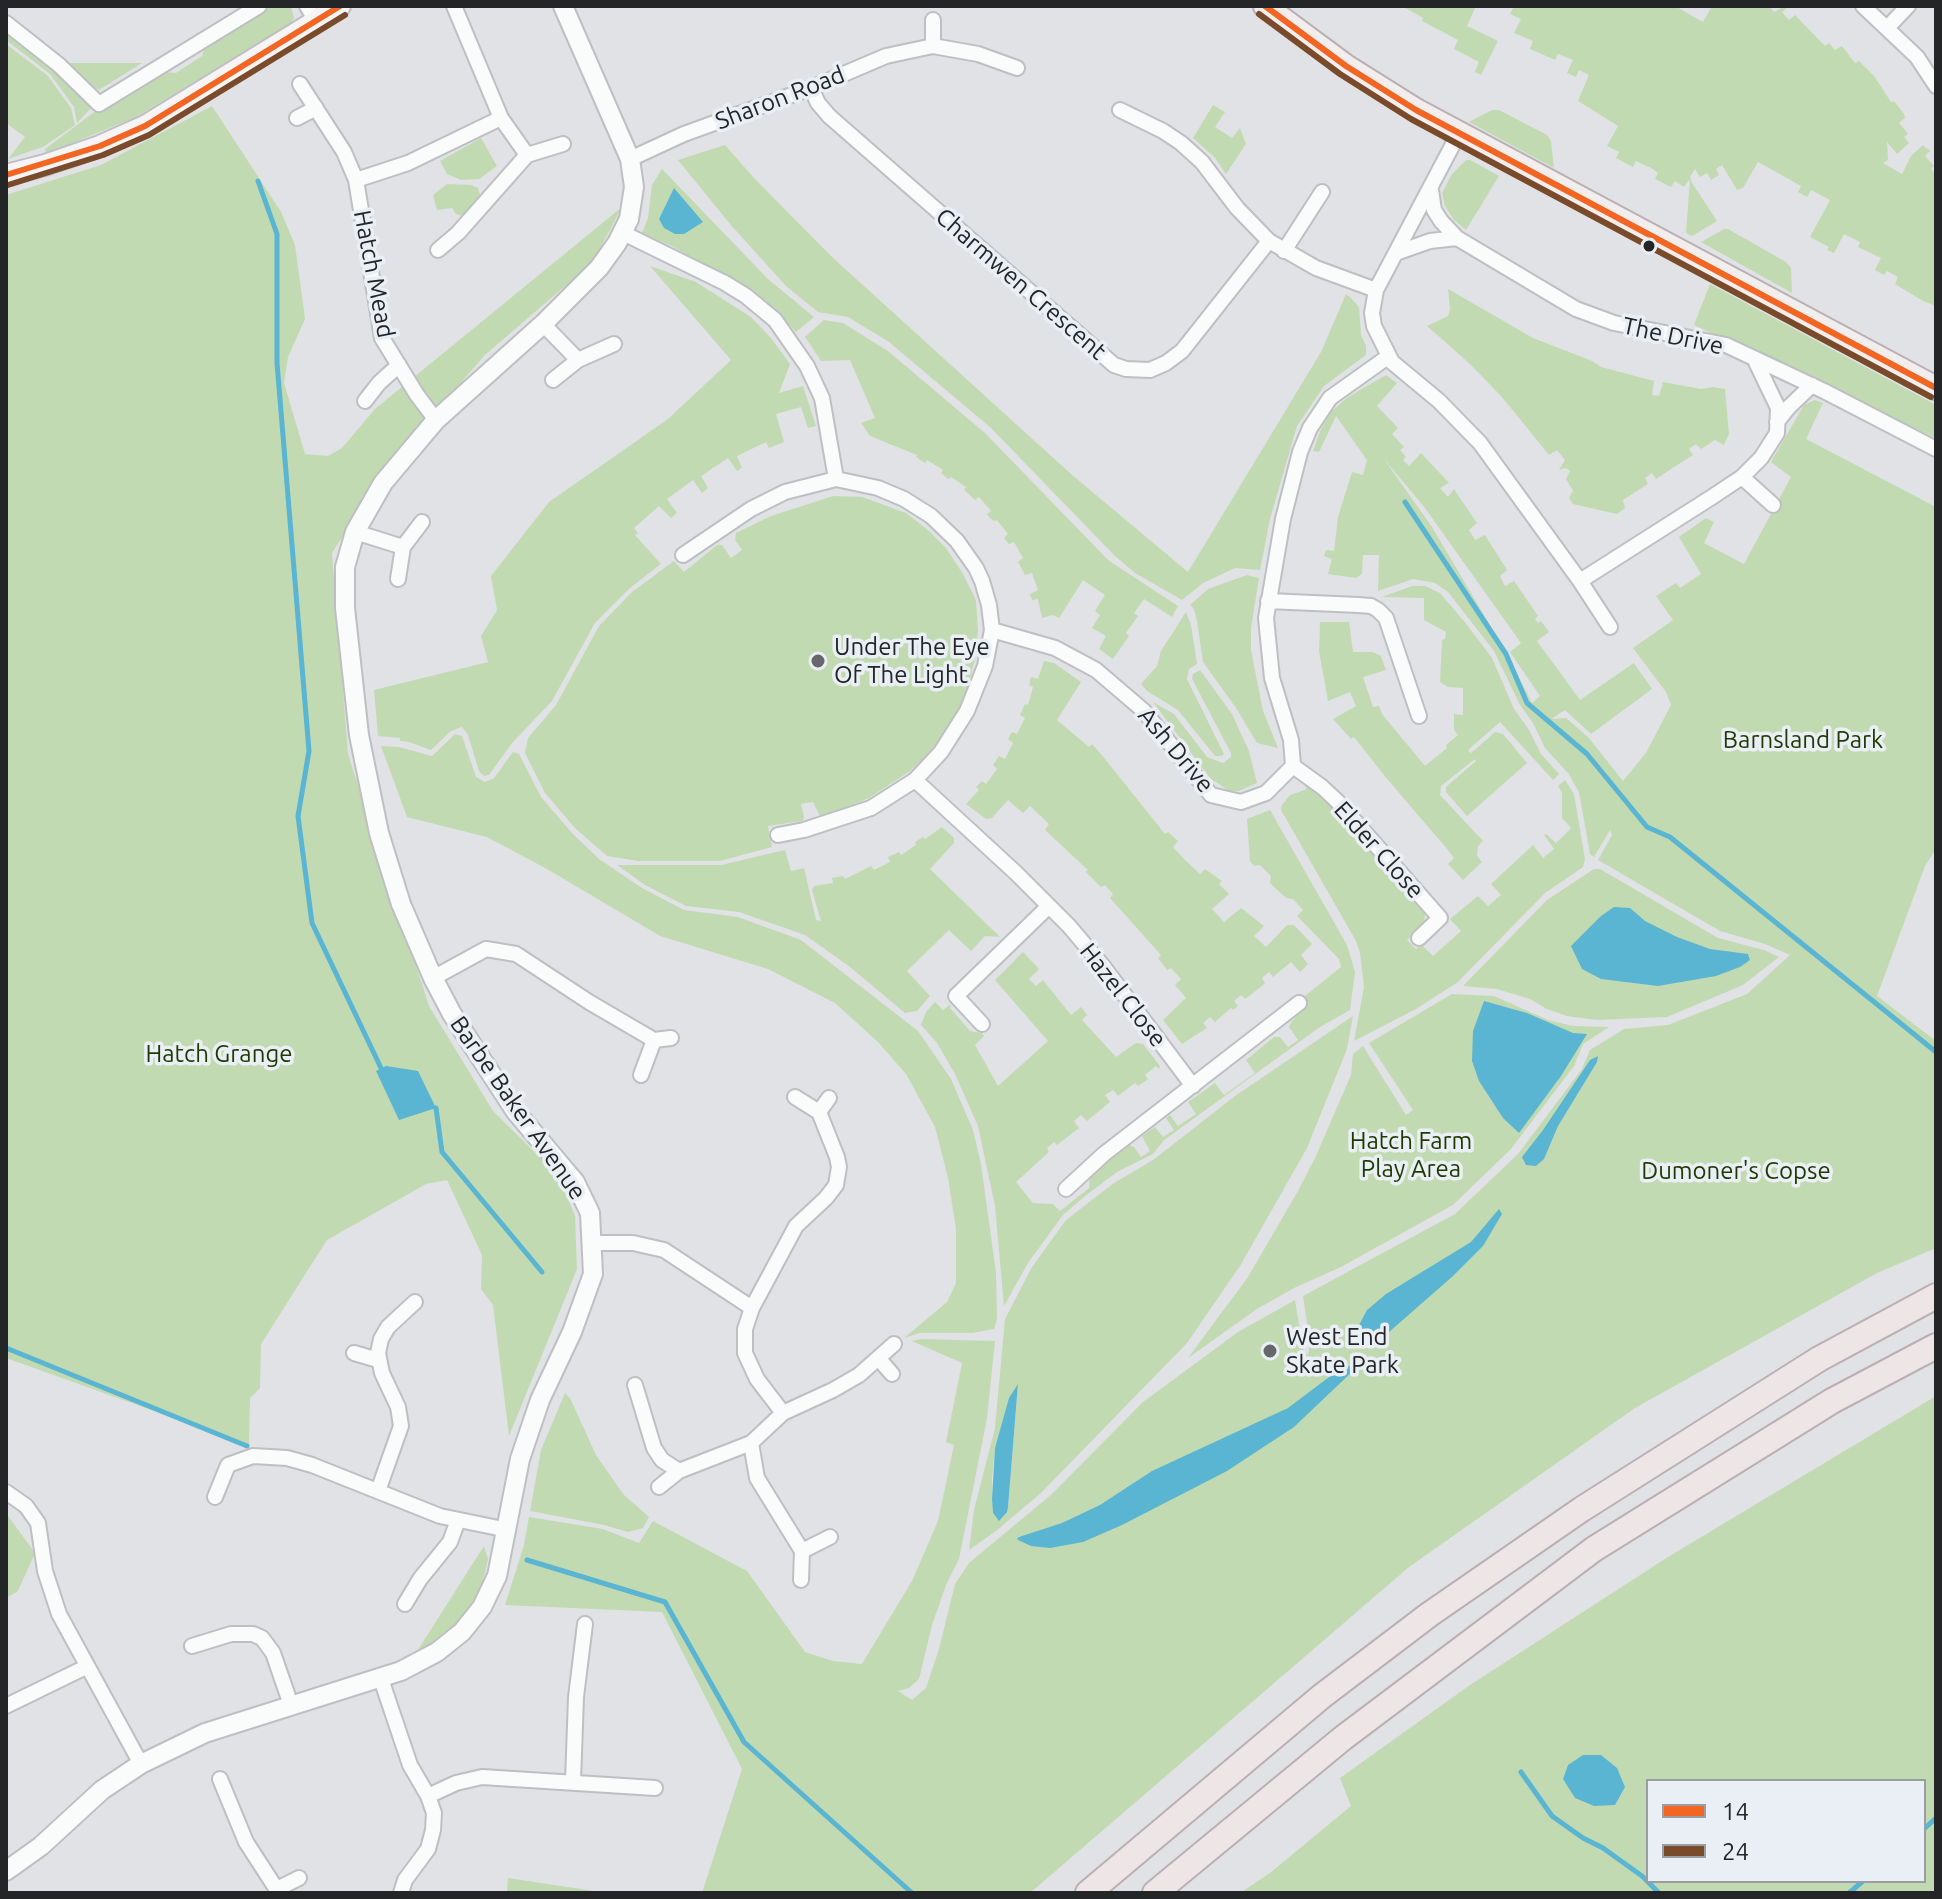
<!DOCTYPE html>
<html>
<head>
<meta charset="utf-8">
<style>
	body { margin:0 }
	#map { position:relative; width:1942px; height:1899px; overflow:hidden; background:#e0e2e5; font-family:Ubuntu,sans-serif }
	canvas { display:block }
	.frame { position:absolute; inset:0; border:8px solid #232527; pointer-events:none }
	.legend { position:absolute; left:1646px; top:1779px; width:280px; height:104px; box-sizing:border-box; background:#eaeff5; border:2px solid #9a9ea3; margin:0; padding:10px 14px; list-style:none; font-size:24px; color:#232527 }
	.legend li { display:flex; align-items:center; gap:16px; height:40px }
	.legend b { width:40px; border:2px solid #9a9ea3 }
</style>
</head>
<body>
<div id="map">
<canvas width="1942" height="1899"></canvas>
<div class="frame"></div>
<ul class="legend">
<li><b style="height:10px;background:#f26522"></b>14</li>
<li><b style="height:10px;background:#7a4b2a"></b>24</li>
</ul>
</div>
<script>
const context = document.querySelector('canvas').getContext('2d');
context.lineJoin = 'round';
function fillPath(path, color) { context.fillStyle = color; context.fill(path, 'evenodd'); }
const toPath = rows => new Path2D(rows.map(r => 'M' + r).join(''));
function strokePath(path, color, width, dash) { context.strokeStyle = color; context.lineWidth = width; context.lineCap = dash ? 'butt' : 'round'; context.setLineDash(dash || []); context.stroke(path); }
function label(font, color, halo, rows, align = 'center') {
  context.font = font + ' Ubuntu,sans-serif'; context.lineWidth = 7; context.setLineDash([]); context.textBaseline = 'middle'; context.strokeStyle = halo; context.fillStyle = color; for (const [text, x, y, turn = 0] of rows) {
    context.save(); context.translate(x, y); context.rotate((+turn || 0) * Math.PI / 180); context.textAlign = isNaN(turn) ? turn : align; if (halo) context.strokeText(text, 0, 0); context.fillText(text, 0, 0); context.restore();
  }
}
const green = toPath([
	[271,6,291,6,294,18,291,23,136,117,46,154,45,149,97,110,165,72,176,73,202,56,205,47],
	[1402,6,1476,6,1467,26,1498,41,1481,75,1475,72,1479,62,1454,49,1458,40,1422,21,1423,18],
	[1514,6,1675,6,1703,22,1712,6,1769,6,1774,12,1785,6,1787,8,1782,12,1789,20,1795,15,1825,46,1829,43,1835,50,1842,46,1855,63,1859,61,1874,76,1891,102,1894,101,1904,114,1905,118,1899,123,1908,134,1904,137,1909,143,1897,154,1887,142,1888,160,1883,163,1902,174,1911,156,1923,145,1930,151,1925,156,1934,166,1931,169,1936,174,1936,306,1923,301,1895,284,1898,277,1887,271,1884,275,1875,270,1881,258,1858,247,1860,242,1844,234,1834,253,1827,250,1829,247,1810,237,1830,200,1811,190,1807,197,1798,192,1801,186,1758,162,1743,188,1737,190,1722,165,1716,169,1719,175,1711,180,1707,173,1700,177,1695,169,1690,177,1692,183,1717,221,1692,236,1686,233,1690,179,1684,187,1675,181,1671,187,1655,179,1658,173,1653,169,1636,161,1633,167,1616,158,1619,152,1607,146,1618,126,1578,101,1589,75,1579,70,1576,77,1567,73,1573,60,1558,54,1555,60,1530,49,1533,41,1514,33,1521,19,1510,14],
	[6,34,56,72,93,106,77,123,74,107,50,74,6,40],
	[6,44,48,76,71,108,75,125,43,147,8,159,25,137,6,123],
	[70,63,142,63,99,90,89,84],
	[1213,105,1225,112,1215,127,1232,138,1240,128,1246,144,1226,174,1215,158,1193,138],
	[212,106,281,212,295,245,305,319,288,357,284,383,305,454,328,456,342,448,375,409,622,207,593,262,485,355,384,471,332,553,348,754,429,1006,493,1111,559,1176,575,1216,577,1269,509,1436,493,1305,481,1289,482,1255,447,1180,426,1184,327,1240,261,1344,260,1388,250,1398,249,1445,6,1358,6,195,101,165],
	[1492,110,1499,110,1547,135,1551,141,1554,168,1469,122],
	[481,138,497,166,479,179,461,180,447,174,440,161],
	[725,145,754,178,832,257,1071,474,1188,572,1321,352,1346,294,1351,298,1359,307,1361,335,1366,346,1366,355,1324,386,1297,426,1270,519,1260,570,1235,568,1203,583,1182,600,1135,573,1114,555,991,428,889,342,848,317,818,312,786,286,730,224,678,160],
	[1466,160,1470,160,1499,176,1466,230,1454,220,1445,206,1442,193,1452,174],
	[662,169,768,279,814,317,796,332,766,301,674,247,642,233,648,218,652,185],
	[447,184,471,185,478,188,482,202,465,217,456,214,452,208,437,210,433,195],
	[1724,229,1728,229,1786,262,1791,268,1792,293,1701,242],
	[650,266,696,282,751,317,771,338,790,364,779,393,803,386,816,426,808,428,801,407,776,414,784,442,769,448,766,442,737,456,742,468,737,471,728,458,701,476,708,488,702,493,693,480,667,499,677,513,671,518,659,506,634,528,638,533,635,535,661,564,630,588,595,623,552,701,512,743,489,775,484,776,479,771,468,735,462,727,451,731,431,750,409,742,400,741,400,738,378,736,374,690,488,662,481,636,497,610,491,576,549,502,668,419,731,360],
	[1710,284,1936,405,1936,438,1694,325],
	[1448,289,1533,338,1592,361,1601,367,1654,381,1652,395,1659,396,1663,382,1701,389,1713,387,1725,389,1729,434,1724,445,1715,440,1701,449,1696,444,1689,449,1693,455,1674,467,1656,479,1652,473,1645,478,1648,484,1623,500,1625,508,1617,514,1573,504,1569,498,1573,491,1566,479,1570,471,1566,468,1559,470,1565,460,1557,450,1549,455,1502,397,1469,363,1427,326,1448,316,1450,309],
	[824,320,843,323,888,351,986,434,1108,560,1178,606,1172,617,1144,599,1134,613,1138,616,1126,633,1129,636,1113,659,1099,649,1106,636,1092,628,1100,615,1095,611,1105,595,1083,580,1059,618,1053,615,1042,618,1038,599,1032,600,1030,594,1038,590,1032,573,1025,575,1018,562,1023,558,1014,542,1009,544,1004,538,1008,534,997,520,994,521,990,518,987,514,991,511,979,497,975,500,964,490,966,487,951,477,948,479,941,473,943,470,927,460,925,463,916,457,917,455,870,436,861,423,875,418,850,360,821,361,805,337],
	[1386,375,1397,383,1377,406,1398,428,1392,434,1404,447,1400,450,1406,457,1403,460,1409,466,1421,453,1449,483,1440,488,1448,497,1454,489,1477,523,1469,530,1475,540,1485,535,1507,570,1500,576,1505,586,1514,581,1538,616,1535,619,1538,623,1541,621,1549,632,1537,641,1580,700,1634,663,1652,689,1591,734,1565,710,1551,719,1566,718,1588,737,1623,781,1646,753,1671,705,1666,692,1633,648,1673,620,1656,596,1676,583,1680,588,1701,574,1679,537,1706,518,1714,522,1704,543,1744,564,1791,477,1771,462,1804,405,1815,400,1823,403,1806,439,1936,507,1936,849,1925,866,1877,996,1936,1041,1936,1248,1877,1273,1635,1408,1409,1567,1030,1893,702,1893,742,1769,662,1612,505,1605,524,1545,529,1517,603,1529,639,1543,653,1521,747,1571,805,1652,833,1661,862,1664,912,1581,938,1521,954,1445,946,1442,962,1363,912,1341,921,1339,995,1341,987,1418,959,1559,946,1585,932,1625,919,1679,909,1688,898,1691,912,1700,926,1688,939,1649,955,1584,969,1563,1052,1494,1143,1402,1238,1332,1295,1300,1303,1349,1308,1355,1310,1343,1303,1296,1455,1214,1518,1154,1582,1069,1590,1050,1624,1029,1668,1025,1747,994,1790,955,1765,944,1720,931,1598,860,1612,835,1610,830,1594,857,1590,854,1579,792,1568,773,1545,748,1533,723,1520,705,1494,651,1448,592,1435,583,1413,579,1378,591,1379,555,1363,555,1362,574,1356,578,1328,574,1332,559,1324,556,1326,550,1334,551,1338,517,1352,472,1363,475,1367,460,1336,416,1319,452,1313,451,1321,429,1331,412,1348,397],
	[1384,459,1425,508,1521,643,1510,652,1540,696,1532,703,1507,654,1432,527],
	[833,496,862,497,906,513,928,530,946,548,963,574,976,600,978,631,975,659,966,695,953,720,935,748,910,771,869,798,821,818,813,802,801,804,804,817,802,821,768,826,772,847,720,861,638,861,607,856,575,828,545,793,525,753,528,738,556,705,599,626,632,592,674,561,684,572,717,545,722,545,731,558,742,550,735,540,736,533,771,516],
	[1247,575,1259,578,1251,628,1251,650,1263,711,1278,748,1257,743,1236,708,1203,662,1197,621,1194,609,1190,605,1208,589],
	[1412,586,1425,586,1440,593,1468,626,1492,658,1514,709,1529,730,1541,754,1559,774,1553,780,1500,722,1468,750,1471,753,1495,732,1503,734,1527,763,1467,816,1446,792,1446,787,1476,761,1475,759,1441,786,1440,795,1483,841,1478,846,1477,856,1482,862,1463,880,1448,864,1454,858,1448,850,1388,780,1354,737,1351,739,1333,719,1356,706,1350,692,1328,701,1319,651,1320,622,1349,622,1353,652,1373,652,1381,656,1386,670,1363,677,1373,707,1379,706,1382,714,1425,766,1447,748,1446,745,1458,735,1454,730,1454,714,1463,715,1463,688,1448,687,1440,682,1442,640,1445,639,1446,632,1424,620,1424,598,1382,597],
	[1186,612,1191,625,1197,664,1189,669,1187,679,1224,754,1222,756,1215,756,1178,710,1147,691,1141,684,1157,666,1161,651],
	[1044,661,1054,663,1081,682,1057,720,1089,747,1092,744,1101,754,1165,834,1168,832,1178,841,1173,847,1185,860,1200,874,1205,869,1222,881,1219,884,1229,894,1212,909,1224,922,1241,908,1264,926,1254,936,1266,947,1287,925,1294,925,1312,944,1301,955,1308,964,1300,972,1291,962,1273,977,1269,972,1262,978,1265,983,1262,986,1245,999,1241,995,1234,1001,1238,1006,1233,1010,1231,1008,1215,1022,1210,1017,1203,1023,1207,1028,1182,1044,1163,1020,1186,998,1175,985,1181,979,1171,968,1167,970,1158,958,1161,955,1110,898,1113,894,1105,885,1101,887,1086,872,1088,870,1045,830,1049,824,1030,806,1023,813,1008,800,992,818,986,819,966,804,979,790,976,787,982,781,986,784,997,769,993,765,999,756,1005,759,1013,743,1008,739,1012,732,1017,734,1025,718,1020,715,1025,704,1028,705,1033,687,1029,685,1031,677,1038,679],
	[1200,670,1232,714,1249,751,1257,783,1239,791,1229,791,1210,778,1153,702,1174,714,1207,757,1223,763,1231,757,1231,753,1192,679,1193,674],
	[455,734,462,736,476,777,485,782,494,778,513,752,519,754,541,797,572,833,599,859,642,888,684,910,738,917,801,940,918,1031,951,1079,973,1130,981,1164,996,1273,997,1319,994,1329,972,1333,920,1333,904,1338,947,1302,956,1283,956,1229,948,1178,935,1127,906,1074,878,1042,835,1003,768,969,660,936,547,869,487,837,407,817,381,746,399,747,432,756],
	[1565,780,1574,794,1585,859,1583,867,1545,893,1458,982,1416,1009,1354,1041,1364,987,1360,953,1356,941,1281,810,1282,805,1290,795,1305,790,1308,785,1332,804,1425,914,1424,924,1407,940,1416,949,1422,945,1433,956,1461,931,1450,919,1478,896,1488,906,1501,895,1491,884,1533,845,1543,858,1554,849,1544,835,1546,834,1556,843,1571,828,1562,818,1562,793,1558,786],
	[1270,810,1347,945,1355,972,1350,1010,1320,1027,1218,1101,1164,1140,1153,1154,1117,1172,1085,1196,1063,1215,1028,1263,1004,1306,995,1206,978,1126,955,1074,937,1043,921,1025,926,1012,935,1002,943,1010,951,1004,950,1008,970,1031,982,1033,984,1036,975,1045,998,1086,1048,1041,995,980,1023,952,1039,969,1029,979,1036,986,1043,980,1071,1015,1081,1007,1087,1015,1082,1020,1116,1057,1136,1043,1143,1044,1160,1066,1159,1069,1156,1066,1145,1075,1148,1079,1138,1086,1135,1083,1118,1096,1113,1090,1105,1095,1110,1102,1087,1121,1081,1115,1074,1121,1079,1128,1057,1145,1054,1142,1047,1148,1049,1152,1016,1182,1033,1203,1053,1204,1060,1211,1089,1188,1090,1177,1094,1172,1128,1145,1134,1147,1141,1157,1150,1151,1142,1136,1155,1127,1163,1137,1174,1130,1166,1118,1170,1115,1178,1126,1196,1114,1188,1102,1215,1083,1224,1095,1255,1073,1246,1060,1274,1037,1280,1037,1288,1047,1298,1040,1289,1027,1292,1021,1306,1007,1300,1000,1341,967,1339,959,1297,916,1303,910,1293,899,1286,898,1270,883,1271,876,1260,865,1254,866,1250,861,1247,819],
	[942,827,954,838,954,843,930,869,1000,937,985,936,971,951,949,930,907,971,930,996,917,1011,905,1013,850,967,805,935,739,912,686,906,645,885,617,865,721,865,785,850,791,871,804,868,816,920,821,921,812,890,814,886,833,883,832,878,843,876,845,879,871,866,874,870,890,862,888,857,899,852,901,855,916,845,915,842,923,837,925,839],
	[1594,869,1600,869,1718,938,1764,950,1779,957,1743,985,1667,1017,1597,1020,1567,1016,1547,1009,1530,999,1497,989,1463,986,1547,900],
	[1452,994,1494,996,1548,1020,1573,1026,1609,1027,1583,1044,1574,1066,1511,1149,1453,1205,1341,1267,1294,1288,1257,1309,1188,1358,1248,1277,1298,1191,1316,1156,1351,1075,1353,1054,1363,1046,1406,1115,1413,1110,1369,1043],
	[1353,1016,1347,1049,1307,1148,1240,1266,1187,1343,1041,1493,996,1531,969,1550,974,1510,995,1428,1005,1319,1032,1267,1066,1220,1114,1183,1153,1160,1235,1096],
	[1018,1385,1008,1507,993,1513,992,1478,995,1448],
	[565,1393,570,1398,596,1455,624,1495,649,1517,643,1528,628,1532,604,1525,530,1511,541,1450],
	[1936,1396,1936,1893,1240,1893,1270,1873,1351,1806,1340,1778,1470,1685,1668,1557],
	[1648,1781,1924,1781,1924,1881,1648,1881],
	[6,1513,35,1553,18,1591,6,1598],
	[484,1546,488,1559,483,1582,473,1602,454,1627,434,1645,414,1656],
	[508,1878,607,1893,507,1893]
]);
const water = toPath([
	[674,188,703,222,684,234,675,234,664,228,659,219],
	[1614,907,1630,908,1645,921,1677,937,1710,949,1748,954,1750,960,1740,967,1716,976,1658,986,1601,979,1582,969,1571,946,1601,916],
	[1484,1001,1527,1013,1573,1033,1587,1034,1561,1076,1519,1133,1503,1118,1479,1081,1472,1061,1473,1031],
	[1598,1056,1597,1062,1558,1126,1544,1159,1536,1166,1526,1165,1522,1157,1543,1130,1590,1060],
	[386,1066,418,1071,436,1108,399,1120,376,1071],
	[1499,1209,1502,1214,1483,1246,1453,1276,1389,1332,1373,1339,1363,1337,1358,1327,1367,1310,1386,1294,1471,1242],
	[1350,1366,1355,1369,1294,1427,1227,1471,1122,1525,1083,1542,1050,1548,1031,1546,1018,1540,1017,1538,1022,1536,1062,1523,1100,1505,1152,1471,1288,1408,1341,1368],
	[1018,1384,1008,1507,1007,1512,999,1521,993,1513,992,1499,995,1448,1009,1398],
	[1583,1755,1601,1755,1617,1768,1625,1787,1615,1805,1594,1806,1575,1798,1563,1779,1568,1765]
]);
const stream = toPath([
	[258,181,277,234,277,363,309,751,298,816,312,923,381,1068],
	[1405,502,1506,654,1527,703,1587,754,1647,827,1670,837,1936,1052],
	[436,1108,442,1152,542,1272],
	[6,1348,247,1446],
	[527,1560,665,1602,744,1742,912,1893],
	[1521,1772,1552,1816,1583,1838,1603,1848,1642,1876,1659,1893],
	[1924,1829,1936,1818],
	[1849,1893,1863,1881]
]);
const minor = toPath([
	[307,6,316,21],
	[454,6,501,118,527,155],
	[1863,6,1917,57,1936,86],
	[933,20,933,46],
	[6,23,59,65,99,104,259,6],
	[1887,28,1908,6],
	[300,84,344,152,356,180,382,338,417,395,436,420],
	[811,88,818,103,829,116,1114,365,1126,369,1150,370,1166,363,1182,351,1269,241],
	[1120,110,1163,131,1181,143,1202,162,1237,208,1269,241,1316,268,1376,290],
	[297,118,316,108],
	[1459,133,1376,290,1372,313,1374,326,1392,362,1439,401,1480,443,1580,581,1712,497,1742,477,1761,458,1777,433,1778,408,1754,358],
	[630,159,684,134,811,88,886,56,933,46,978,54,1017,68],
	[356,180,408,163,501,118],
	[1431,190,1434,210,1441,221,1457,238],
	[623,233,725,283,746,296,775,320,807,366,822,398,836,479],
	[438,250,458,233,527,155,563,144],
	[1284,251,1322,192],
	[1396,253,1430,241,1457,238,1576,309,1614,323,1726,345,1824,391,1936,449],
	[543,324,578,360,553,380],
	[578,360,614,344],
	[365,401,379,383,399,365],
	[1777,422,1789,407,1812,385],
	[1742,477,1773,505],
	[355,532,403,547,422,522],
	[683,555,751,509,785,492,836,479,878,488,904,499,931,516,957,541,976,568,982,581,989,605,992,630,985,666,967,711,941,752,915,780,871,808,804,830,778,835],
	[398,579,403,547],
	[1580,581,1610,627],
	[1268,601,1358,605,1371,606,1378,610,1386,618,1419,716],
	[992,630,1055,648,1096,670,1144,711,1211,795,1241,802,1266,793,1293,766,1291,740,1272,678,1266,618,1283,519,1300,452,1310,428,1330,398,1389,356],
	[1293,766,1322,787,1337,801,1440,918,1419,938],
	[915,780,1016,873,1069,926,1102,965,1193,1086],
	[433,978,486,949,516,954,589,1002,654,1040,671,1038],
	[982,1024,956,996,1049,906],
	[641,1075,654,1040],
	[795,1097,819,1112],
	[1066,1189,1104,1154,1299,1003],
	[593,1243,633,1243,664,1250,752,1308,745,1329,745,1353,757,1379,783,1413,833,1390,859,1375,894,1344],
	[752,1308,796,1226,826,1198,836,1185,839,1167,837,1157,819,1112,829,1098],
	[354,1353,378,1360],
	[879,1359,892,1374],
	[635,1385,654,1448,662,1460,679,1471,751,1443],
	[783,1413,751,1443,757,1478,802,1551,830,1537],
	[659,1487,679,1471],
	[378,1491,401,1426,398,1407,382,1373,378,1353,381,1339,388,1327,415,1302],
	[6,1492,26,1506,38,1523,45,1571,59,1614,141,1764],
	[215,1497,228,1465,253,1456,287,1458,312,1465,440,1516,508,1530],
	[801,1580,802,1551],
	[405,1604,420,1579,450,1542,458,1520],
	[192,1646,231,1634,253,1634,262,1638,273,1653,291,1705],
	[380,1676,410,1765,428,1796,434,1813,433,1830,428,1849,405,1880,401,1893],
	[6,1706,86,1667],
	[220,1779,246,1842,279,1893],
	[573,1781,576,1697,585,1624],
	[428,1796,456,1783,482,1777,655,1788],
	[277,1889,299,1878]
]);
const tertiary = toPath([
	[6,1871,41,1846,102,1790,141,1764,205,1733,401,1671,437,1652,462,1632,482,1607,497,1576,520,1459,540,1400,572,1332,593,1274,590,1213,575,1182,516,1112,452,1014,433,978,401,904,379,833,359,735,345,608,345,567,355,532,383,483,436,420,543,324,599,268,617,243,629,219,634,187,630,159,563,6]
]);
const secondary = toPath([
	[6,175,45,165,100,146,145,126,340,6]
]);
const primary = toPath([
	[1265,6,1346,66,1416,110,1936,388]
]);
const motorway = toPath([
	[1088,1893,1322,1696,1430,1614,1582,1509,1819,1359,1936,1296],
	[1155,1893,1343,1738,1594,1549,1832,1401,1936,1346]
]);
const bus1 = toPath([
	[1265,6,1346,66,1416,110,1936,388],
	[6,175,100,146,145,126,340,6]
]);
const bus2 = toPath([
	[1259,14,1340,74,1411,119,1931,397],
	[8,185,103,155,149,135,345,15]
]);
const markers = [
	[1649,246,7,"#232527"],
	[818,661,8,"#65676a"],
	[1270,1351,8,"#65676a"]
];
const streetNames = [
	["Sharon Road",780,98,-21],
	["Hatch Mead",374,274,79],
	["Charmwen Crescent",1021,284,41],
	["The Drive",1673,336,12],
	["Ash Drive",1176,750,50],
	["Elder Close",1379,850,48],
	["Hazel Close",1123,995,52],
	["Barbe Baker Avenue",518,1108,55]
];
const poiNames = [
	["Under The Eye",834,647],
	["Of The Light",834,675],
	["West End",1286,1337],
	["Skate Park",1286,1365]
];
const parkNames = [
	["Barnsland Park",1803,740],
	["Hatch Grange",219,1054],
	["Hatch Farm",1411,1141],
	["Play Area",1411,1169],
	["Dumoner's Copse",1736,1171]
];
fillPath(green, '#c2dab2');
fillPath(water, '#5ab5d2');
strokePath(stream, '#5ab5d2', 5);
strokePath(minor, '#bebfc2', 18);
strokePath(tertiary, '#bebfc2', 22);
strokePath(secondary, '#bebfc2', 24);
strokePath(primary, '#bab0b3', 26);
strokePath(motorway, '#bab0b3', 28);
strokePath(minor, '#fafbfb', 14);
strokePath(tertiary, '#fafbfb', 18);
strokePath(secondary, '#f7f4f5', 20);
strokePath(primary, '#f3eeee', 22);
strokePath(motorway, '#eee5e6', 24);
strokePath(bus1, '#f26522', 6);
strokePath(bus2, '#7a4b2a', 6);
for (const [x, y, r, color] of markers) { const dot = new Path2D(); dot.arc(x, y, r, 0, 2 * Math.PI); context.fillStyle = color; context.fill(dot); strokePath(dot, '#eaeff5', 3); }
label('24px', '#232527', '#eaeff5', streetNames);
label('24px', '#232527', '#eaeff5', poiNames, 'left');
label('24px', '#1f3a00', '#eaeff5', parkNames);
</script>
</body>
</html>
